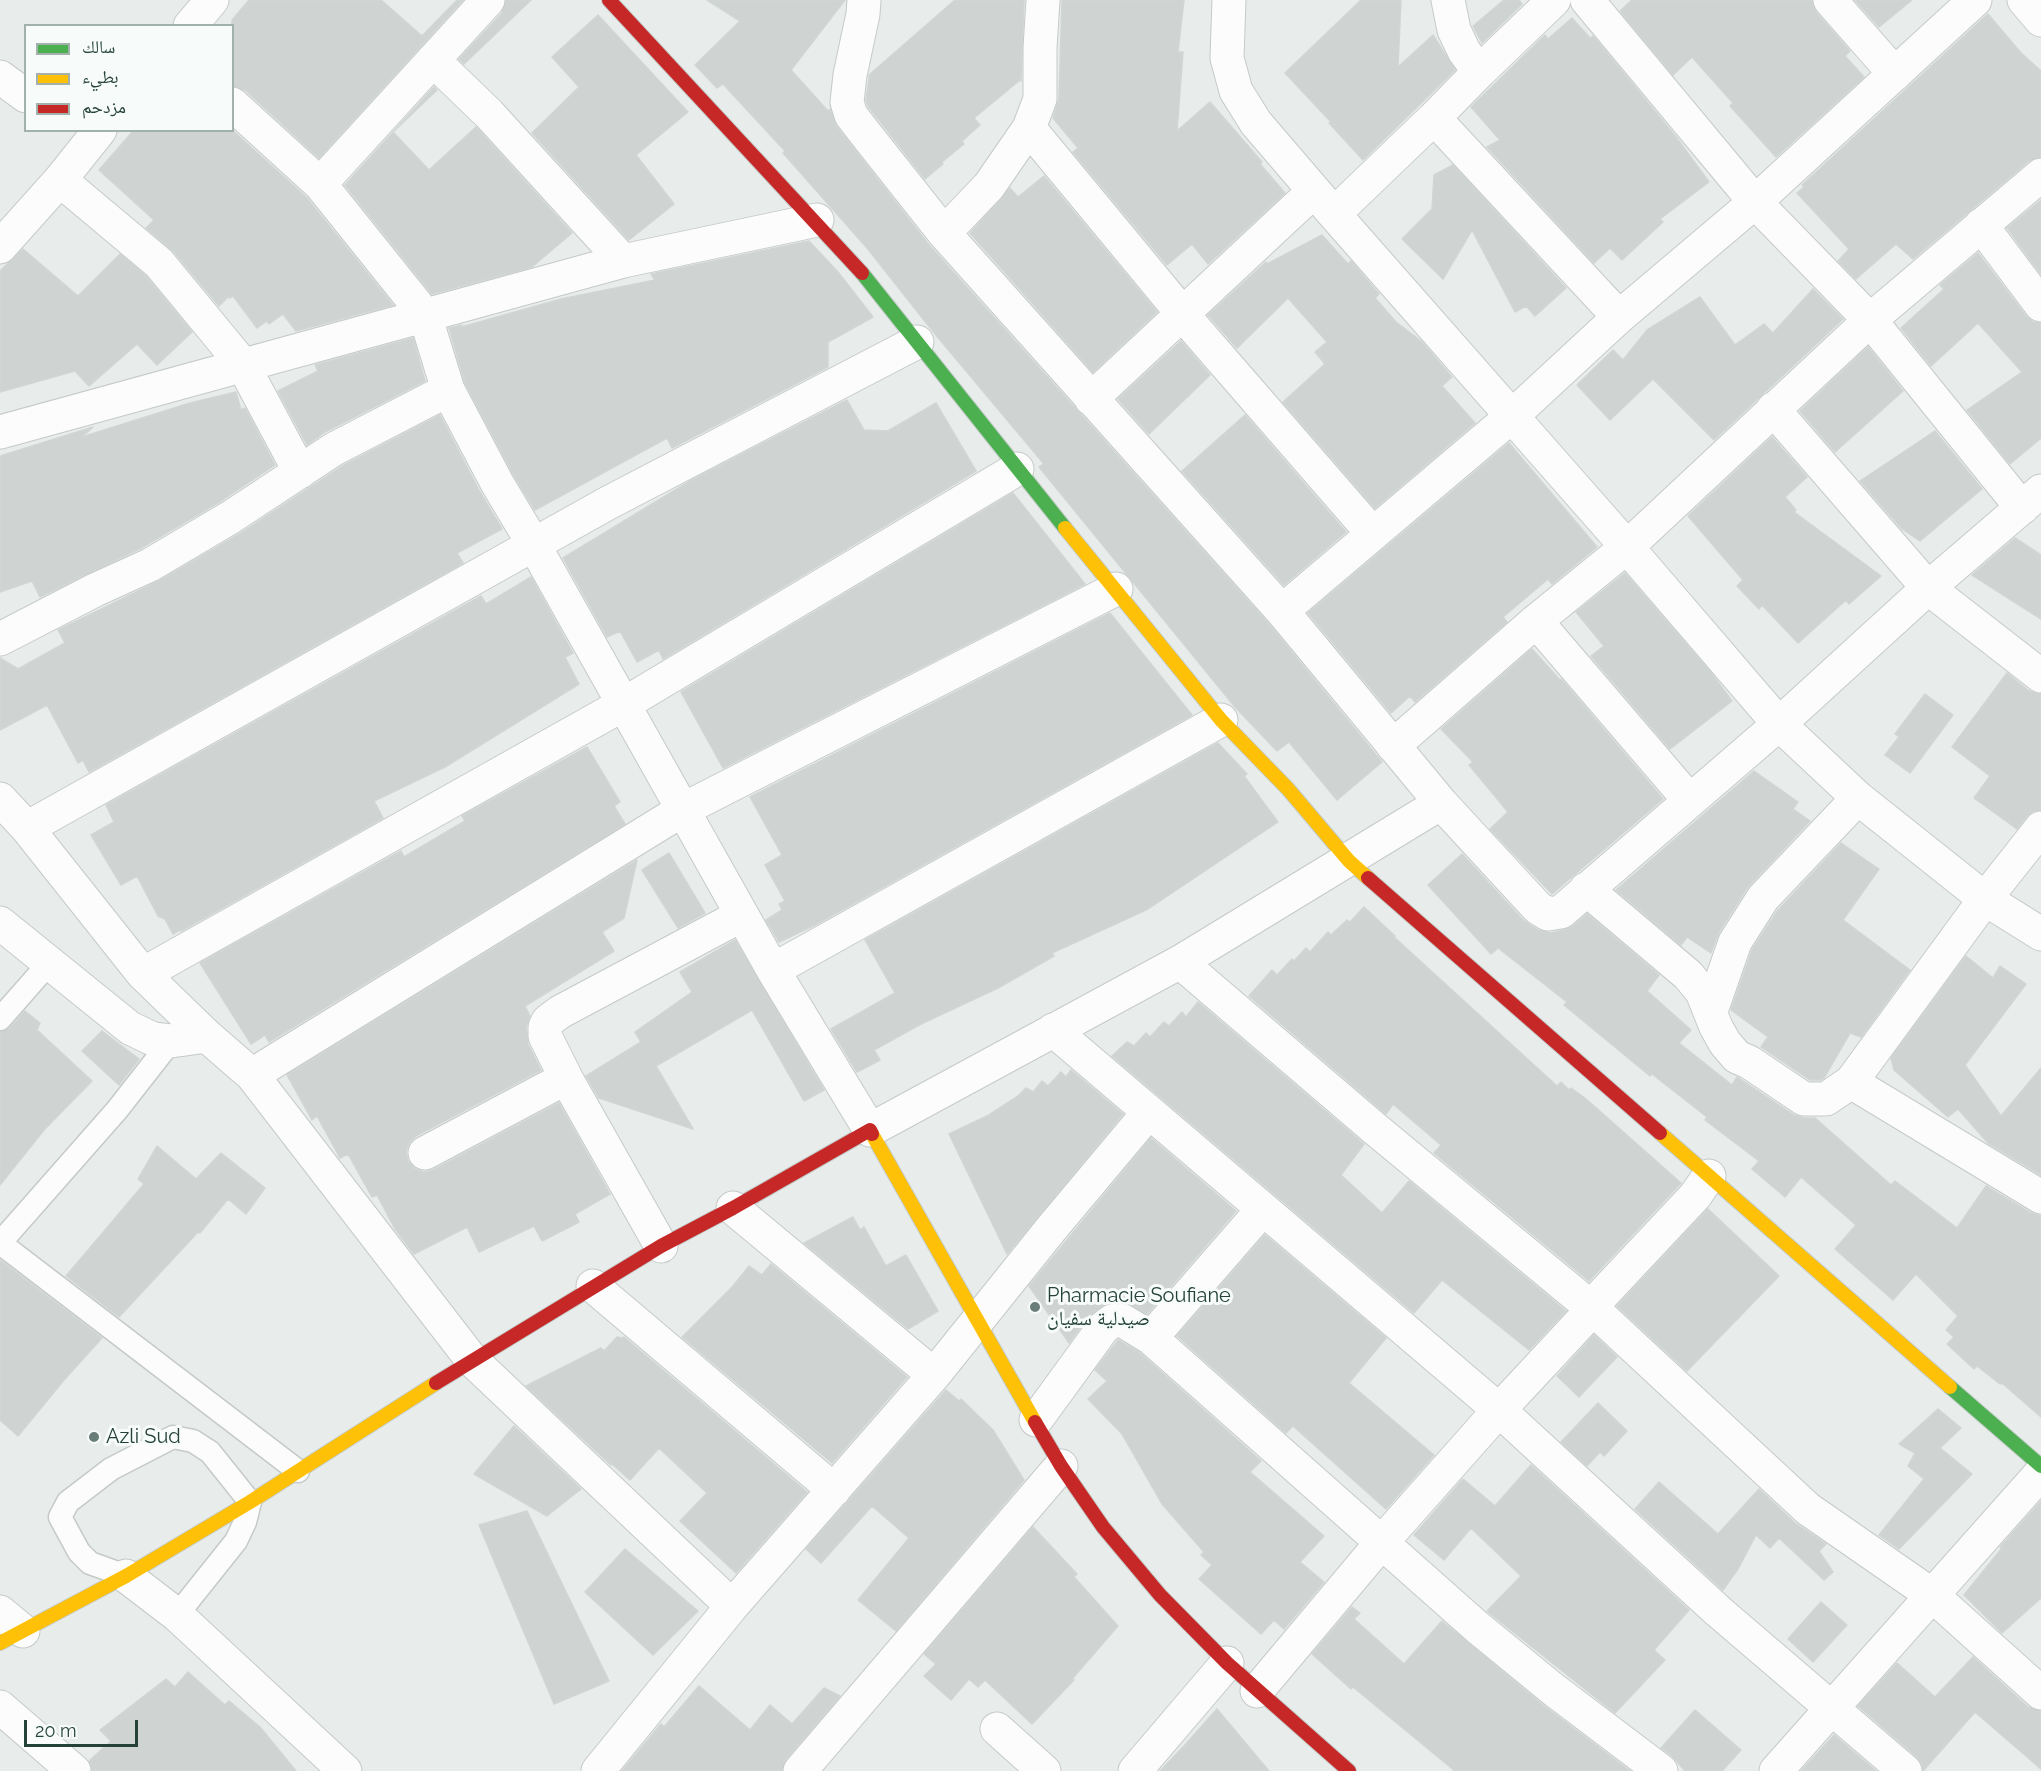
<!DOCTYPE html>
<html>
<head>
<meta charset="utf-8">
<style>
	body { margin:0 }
	#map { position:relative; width:2041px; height:1771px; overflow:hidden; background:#e8edeb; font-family:Raleway,"Noto Naskh Arabic",sans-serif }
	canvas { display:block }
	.legend { position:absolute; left:24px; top:24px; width:210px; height:108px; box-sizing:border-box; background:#f7fbf9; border:2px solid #a3b1ad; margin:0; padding:8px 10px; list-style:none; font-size:18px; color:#24423a }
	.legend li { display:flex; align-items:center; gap:12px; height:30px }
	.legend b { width:30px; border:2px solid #a3b1ad }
	.scale { position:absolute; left:24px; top:1720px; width:114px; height:27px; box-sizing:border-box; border:3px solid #24423a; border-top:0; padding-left:8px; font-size:18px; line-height:21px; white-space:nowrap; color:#24423a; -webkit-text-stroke:4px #f7fbf9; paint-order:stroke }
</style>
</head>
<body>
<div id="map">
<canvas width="2041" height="1771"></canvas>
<ul class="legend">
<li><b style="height:8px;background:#4caf50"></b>سالك</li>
<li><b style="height:8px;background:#ffc107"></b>بطيء</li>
<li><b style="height:8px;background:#c62828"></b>مزدحم</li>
</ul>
<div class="scale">20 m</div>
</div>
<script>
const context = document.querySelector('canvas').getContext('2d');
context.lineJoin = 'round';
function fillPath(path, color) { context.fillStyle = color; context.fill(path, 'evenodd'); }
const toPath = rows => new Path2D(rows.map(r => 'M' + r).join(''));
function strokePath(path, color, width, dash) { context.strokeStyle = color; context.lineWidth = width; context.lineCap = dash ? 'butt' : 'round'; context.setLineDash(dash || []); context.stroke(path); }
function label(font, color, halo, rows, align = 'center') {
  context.font = font + ' Raleway,"Noto Naskh Arabic",sans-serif'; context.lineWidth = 6; context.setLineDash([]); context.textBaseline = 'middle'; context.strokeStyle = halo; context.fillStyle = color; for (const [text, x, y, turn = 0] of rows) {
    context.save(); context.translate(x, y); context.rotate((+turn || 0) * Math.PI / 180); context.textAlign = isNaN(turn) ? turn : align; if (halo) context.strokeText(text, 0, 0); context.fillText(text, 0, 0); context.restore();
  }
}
const building = toPath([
	[249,0,381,0,422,36,457,0,463,0,319,158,245,90,232,86,232,20,249,0],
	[506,0,531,0,464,64,459,59,502,13,506,0],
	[707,0,845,0,791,70,828,111,830,109,836,126,930,246,1268,623,1382,762,1337,800,1289,742,1277,751,1235,707,1039,467,1044,464,935,334,867,248,783,153,785,151,723,84,717,88,695,65,740,21,707,0],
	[955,0,1024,0,1021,81,1020,80,974,118,980,125,962,141,964,144,942,162,943,164,925,179,868,106,866,100,869,78,869,75,955,0],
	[1062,0,1184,0,1178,52,1183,52,1177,131,1210,102,1262,162,1260,164,1285,193,1208,264,1192,244,1167,265,1073,152,1078,148,1053,118,1059,99,1062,0],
	[1361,0,1401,0,1398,67,1433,35,1455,70,1363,160,1329,123,1331,122,1285,73,1361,0],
	[1504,0,1519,0,1522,4,1482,43,1473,26,1504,0],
	[1632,0,1812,0,1816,12,1850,51,1845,56,1864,77,1776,157,1730,106,1733,103,1692,57,1673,75,1620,11,1632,0],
	[1855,0,1912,0,1879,27,1855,0],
	[1988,14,2021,53,2041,71,2041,157,2029,161,1913,259,1896,244,1856,279,1838,261,1849,249,1797,193,1804,187,1802,185,1988,14],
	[598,15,688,112,636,155,674,204,629,240,532,133,579,87,552,57,598,15],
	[1572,18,1590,38,1593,36,1676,137,1709,182,1660,219,1663,222,1622,260,1610,248,1594,263,1487,147,1500,140,1471,107,1545,35,1548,39,1572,18],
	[434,87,437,90,393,132,429,170,476,127,572,233,532,267,432,294,345,185,434,87],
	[134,130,232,130,306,197,393,305,296,331,283,314,269,324,267,321,257,328,233,296,230,298,228,297,219,306,173,251,146,228,154,220,99,170,134,130],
	[1453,165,1566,288,1535,316,1526,306,1515,312,1472,230,1443,279,1402,239,1432,209,1434,175,1453,165],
	[1044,176,1157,312,1093,372,970,233,1010,188,1018,197,1044,176],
	[2041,200,2041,274,2007,228,2041,200],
	[1322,235,1348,264,1351,261,1379,294,1375,298,1396,322,1421,341,1452,377,1442,386,1475,423,1375,508,1283,402,1325,364,1315,352,1327,342,1288,298,1237,348,1208,315,1266,262,1267,264,1322,235],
	[809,241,838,272,873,317,828,342,828,367,672,448,667,438,535,510,513,474,465,383,449,328,462,325,458,328,561,299,655,280,651,274,809,241],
	[23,249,78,296,120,254,146,276,192,332,157,365,137,344,89,386,75,371,0,392,0,271,23,249],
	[1978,253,2026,316,2033,322,2041,323,2041,438,2010,464,1967,410,2022,372,1978,323,1931,366,1901,328,1944,289,1940,285,1978,253],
	[1813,289,1843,319,1714,440,1653,379,1610,420,1577,385,1613,350,1623,360,1647,330,1700,297,1735,345,1764,324,1773,333,1813,289],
	[413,338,425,381,325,432,307,445,278,391,318,371,315,365,413,338],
	[1181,341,1210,375,1149,434,1118,399,1181,341],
	[1868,347,1903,391,1835,452,1800,411,1868,347],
	[236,392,241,410,245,408,275,465,221,501,141,548,40,597,32,581,0,592,0,456,93,427,82,437,190,403,236,392],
	[847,400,864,430,888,431,936,403,976,471,663,659,659,650,637,662,620,631,607,637,563,558,690,481,847,400],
	[440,415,480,492,502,529,457,553,463,563,89,772,83,760,78,763,47,705,0,730,0,658,18,669,65,643,58,630,159,581,241,533,344,465,440,415],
	[1245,415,1346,532,1284,585,1182,471,1245,415],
	[1935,431,1982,489,1920,541,1902,529,1860,481,1935,431],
	[1772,437,1807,477,1785,497,1796,510,1794,512,1881,576,1849,604,1846,600,1798,643,1762,605,1759,609,1737,586,1743,580,1688,516,1772,437],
	[1509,443,1597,547,1552,584,1548,579,1503,617,1507,622,1415,702,1410,696,1391,713,1308,613,1509,443],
	[1013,493,1085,584,723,768,681,692,1013,493],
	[2015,538,2041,555,2041,619,1972,575,2015,538],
	[1625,573,1712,674,1732,701,1670,749,1591,656,1604,646,1576,612,1625,573],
	[531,577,573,653,565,657,579,684,445,767,374,801,383,818,181,931,180,930,173,934,165,919,158,916,137,876,121,885,91,835,114,822,106,805,481,596,486,604,531,577],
	[1110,613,1192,715,815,925,779,942,766,920,782,910,779,904,785,901,765,865,782,855,750,797,1110,613],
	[1532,649,1560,680,1561,679,1663,799,1552,894,1490,829,1508,812,1469,765,1473,762,1441,729,1532,649],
	[2007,673,2029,691,2041,694,2041,810,2034,811,2027,816,2017,829,1974,798,1990,776,1952,747,2007,673],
	[1925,694,1953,715,1910,773,1885,755,1899,737,1895,734,1925,694],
	[1218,743,1247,774,1244,776,1278,822,1148,909,1052,953,1054,956,998,988,921,1024,874,1050,880,1060,857,1072,831,1029,895,993,865,940,1218,743],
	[587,747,620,802,614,806,625,824,269,1042,265,1035,251,1044,200,963,401,851,404,857,465,821,462,816,587,747],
	[1754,771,1798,802,1793,809,1810,821,1747,888,1719,932,1711,953,1687,937,1681,945,1616,890,1754,771],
	[1841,843,1879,869,1843,920,1910,970,1861,1037,1850,1033,1824,1078,1820,1080,1810,1080,1761,1047,1768,1037,1731,1010,1752,950,1778,910,1841,843],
	[669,853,705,913,678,928,642,870,669,853],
	[1462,854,1524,921,1538,930,1551,933,1564,930,1573,926,1587,914,1659,975,1647,991,1691,1030,1679,1043,1732,1085,1737,1077,1794,1115,1804,1118,1815,1118,1891,1185,1895,1181,1957,1228,1986,1186,2031,1213,2041,1216,2041,1417,2002,1383,2000,1384,1977,1366,1974,1369,1947,1344,1954,1337,1946,1330,1958,1316,1916,1274,1893,1300,1835,1249,1856,1225,1801,1177,1785,1197,1752,1169,1759,1161,1705,1120,1707,1117,1652,1074,1650,1076,1564,1005,1567,1002,1498,948,1491,954,1428,885,1462,854],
	[637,860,624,918,602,932,614,951,525,1006,530,1016,526,1027,528,1044,541,1070,416,1136,409,1143,406,1152,408,1161,415,1169,424,1172,433,1170,559,1103,610,1194,575,1214,579,1222,542,1241,534,1226,479,1252,467,1227,414,1254,395,1229,377,1195,372,1197,348,1154,340,1158,317,1116,312,1120,287,1075,637,860],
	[1364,907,1395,936,1394,937,1557,1086,1561,1082,1569,1090,1571,1088,1585,1098,1681,1183,1589,1281,1434,1153,1441,1145,1393,1104,1386,1114,1249,996,1272,970,1277,975,1292,959,1294,961,1306,948,1310,952,1328,932,1331,935,1347,920,1350,922,1364,907],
	[735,940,824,1090,804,1101,752,1010,656,1066,693,1129,599,1098,586,1076,641,1042,635,1032,692,992,680,972,735,940],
	[1966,956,1993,978,2000,966,2026,984,1965,1065,2001,1116,2041,1068,2041,1175,1988,1143,1958,1109,1948,1117,1894,1070,1891,1058,1966,956],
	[1198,1002,1364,1144,1341,1175,1382,1213,1409,1181,1566,1311,1529,1350,1442,1280,1414,1313,1112,1056,1127,1042,1134,1046,1146,1033,1150,1037,1164,1022,1169,1026,1182,1012,1186,1017,1198,1002],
	[25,1011,40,1023,37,1030,92,1081,44,1130,0,1185,0,1032,10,1028,25,1011],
	[102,1031,139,1059,119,1085,82,1051,102,1031],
	[1071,1070,1123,1114,1007,1254,949,1134,989,1115,1018,1096,1026,1088,1033,1092,1042,1081,1048,1086,1061,1072,1066,1077,1071,1070],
	[1151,1138,1236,1211,1147,1314,1123,1301,1107,1303,1088,1317,1069,1343,1029,1286,1151,1138],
	[157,1146,196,1179,221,1153,265,1188,246,1214,228,1199,200,1233,198,1232,119,1317,66,1276,144,1184,138,1179,157,1146],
	[1708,1209,1779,1276,1687,1371,1617,1306,1708,1209],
	[853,1217,860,1230,864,1227,886,1266,906,1255,938,1311,908,1329,804,1243,853,1217],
	[1265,1235,1386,1338,1349,1383,1434,1455,1386,1509,1293,1426,1286,1433,1177,1336,1265,1235],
	[0,1260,102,1338,64,1380,18,1436,0,1420,0,1260],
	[771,1264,907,1377,832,1463,682,1337,733,1286,749,1266,762,1275,771,1264],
	[1594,1335,1617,1357,1579,1397,1557,1376,1594,1335],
	[617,1337,622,1338,624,1337,807,1492,736,1573,680,1521,707,1493,659,1448,630,1480,612,1464,611,1465,526,1386,601,1348,604,1351,617,1337],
	[1118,1340,1140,1353,1261,1461,1250,1472,1324,1536,1300,1562,1324,1582,1284,1629,1274,1620,1261,1634,1199,1579,1212,1565,1201,1555,1204,1552,1162,1504,1122,1434,1088,1399,1107,1381,1095,1370,1118,1340],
	[946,1390,959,1401,961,1399,993,1430,1024,1480,896,1631,858,1600,909,1538,872,1506,821,1563,806,1549,946,1390],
	[1598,1403,1627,1431,1604,1456,1600,1452,1587,1466,1561,1442,1598,1403],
	[1938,1409,1961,1428,1940,1448,1972,1474,1899,1549,1879,1535,1924,1479,1908,1466,1915,1453,1899,1444,1938,1409],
	[514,1426,581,1489,547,1516,474,1474,514,1426],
	[1531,1465,1689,1610,1654,1650,1665,1660,1615,1713,1487,1611,1521,1576,1471,1528,1444,1560,1414,1535,1463,1479,1495,1506,1531,1465],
	[1659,1482,1718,1534,1759,1489,1795,1523,1826,1544,1819,1551,1833,1572,1824,1580,1779,1538,1770,1548,1756,1535,1738,1569,1723,1590,1635,1509,1659,1482],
	[2041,1501,2041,1598,2002,1633,1964,1595,2002,1548,2000,1547,2041,1501],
	[527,1511,609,1681,554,1704,479,1525,527,1511],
	[1033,1527,1077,1574,1074,1577,1118,1626,1072,1679,1074,1680,1032,1724,985,1680,978,1687,969,1679,951,1700,924,1676,936,1664,924,1654,1033,1527],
	[625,1549,698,1611,653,1655,585,1592,625,1549],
	[1821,1602,1847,1625,1813,1662,1788,1639,1821,1602],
	[1352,1607,1360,1613,1354,1619,1404,1664,1442,1621,1543,1705,1630,1771,1455,1771,1353,1687,1351,1689,1312,1654,1352,1607],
	[1973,1657,2028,1707,2041,1711,2041,1769,1975,1712,1923,1771,1922,1764,1917,1757,1858,1706,1897,1663,1935,1697,1973,1657],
	[188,1672,225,1705,229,1701,260,1727,296,1771,92,1771,89,1761,111,1741,100,1730,166,1679,175,1687,188,1672],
	[699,1686,750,1730,770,1705,792,1724,824,1688,840,1696,786,1759,782,1771,622,1771,661,1724,664,1727,699,1686],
	[1217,1709,1269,1771,1160,1771,1184,1746,1217,1709],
	[1695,1710,1741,1750,1722,1771,1685,1771,1672,1756,1661,1748,1695,1710],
	[1834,1735,1876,1771,1801,1771,1834,1735]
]);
const lane = toPath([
	[0,1019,50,962],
	[0,1243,298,1471],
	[0,1243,117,1110,171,1041],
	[126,1576,90,1563,79,1552,60,1517,68,1502,111,1469,173,1437,193,1441,210,1452,250,1502,245,1522,236,1541,177,1615]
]);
const street = toPath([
	[864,0,863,14,850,75,847,102,851,115,864,132,944,233,1282,611,1441,803,1538,908,1548,914,1561,912,1779,724,1928,588,2041,491],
	[1229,0,1227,58,1236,91,1256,123,1334,214,1627,547,1779,724,1858,798,1985,899,2041,934],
	[1587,0,1755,202,1870,320,2022,508],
	[1830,0,1895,74],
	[2024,0,2041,20],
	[190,26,212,0],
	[433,60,489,114,623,261],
	[1479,72,1554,0],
	[0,77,26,96],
	[232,104,320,184,425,315,448,390,497,483,534,545,773,970,870,1130,1180,962,1441,803],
	[1434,118,1479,72,1464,51,1454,30,1448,0],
	[1029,128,1196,330,1373,534],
	[60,180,159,263,243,365,300,472],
	[320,184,488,0],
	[1334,214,1434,118,1619,317],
	[1981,225,2041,305],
	[944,233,989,186,1029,128,1040,99,1040,48,1043,0],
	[0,247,60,180,100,130],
	[1091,399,1314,191],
	[1773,409,1928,588,2041,676],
	[0,432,623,261,817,220],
	[1282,611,1512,416,1619,317,1755,202,1975,0],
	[1536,621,1690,801],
	[0,639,95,590,150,565,231,517,334,449,448,390],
	[1393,746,1536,621,1627,547,1870,320,2041,175],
	[0,799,27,828,143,974,207,1036,252,1075,472,1360,732,1606],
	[27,828,608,503,917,342],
	[1586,889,1688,975,1702,992,1716,1027,1725,1043,1737,1057,1749,1062,1804,1099,1826,1099,1851,1082,1985,899,2041,828],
	[0,923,130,1028,153,1039,171,1041,207,1036],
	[1180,962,1374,1128,1593,1309,1808,1509,1932,1595,2041,1693],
	[773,970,1221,720],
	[143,974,624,704,1017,469],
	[1711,1011,1735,942,1763,898,1858,798],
	[1053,1030,1499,1410,1718,1611,1905,1771],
	[252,1075,684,809,1116,589],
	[1851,1082,2041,1197],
	[425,1153,566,1078],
	[733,1208,934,1375],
	[661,1246,566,1078,545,1036,545,1027,548,1021,560,1012,742,915],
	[593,1286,834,1490],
	[1151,1338,1263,1209],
	[1036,1420,1103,1328,1112,1321,1120,1319,1151,1338,1477,1627,1554,1690,1661,1771],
	[126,1576,177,1615,345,1771],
	[0,1612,23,1631],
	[1257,1691,1382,1542,1499,1410,1593,1309,1602,1295,1695,1196,1709,1176],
	[0,1707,74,1771],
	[997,1729,1044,1771],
	[598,1771,732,1606,934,1375,1051,1229,1149,1112],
	[800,1771,1061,1466],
	[1135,1771,1227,1663],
	[1776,1771,2041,1473]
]);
const fast = toPath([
	[862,273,1065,528],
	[1950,1387,2041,1466]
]);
const slow = toPath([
	[1065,528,1221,720,1288,789,1349,861,1368,878],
	[1660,1133,1950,1387],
	[872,1134,1035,1422],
	[0,1643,126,1576,250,1502,436,1383]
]);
const jam = toPath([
	[609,0,862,273],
	[1368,878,1660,1133],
	[436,1383,661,1246,733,1208,870,1130,872,1134],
	[1035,1422,1061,1466,1103,1527,1160,1595,1227,1663,1349,1771]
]);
const markers = [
	[1035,1307,6,"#697e78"],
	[94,1437,6,"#697e78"]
];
const poiNames = [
	["Pharmacie Soufiane",1047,1296],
	["صيدلية سفيان",1047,1319],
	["Azli Sud",106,1437]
];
fillPath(building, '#cfd4d2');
strokePath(building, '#d1d6d4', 1.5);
strokePath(lane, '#c5cac8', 25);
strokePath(street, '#c5cac8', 35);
strokePath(fast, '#c3cbc8', 16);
strokePath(slow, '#c3cbc8', 16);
strokePath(jam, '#c3cbc8', 16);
strokePath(lane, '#fcfcfc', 22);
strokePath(street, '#fcfcfc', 33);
strokePath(fast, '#4caf50', 14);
strokePath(slow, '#ffc107', 14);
strokePath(jam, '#c62828', 14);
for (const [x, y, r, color] of markers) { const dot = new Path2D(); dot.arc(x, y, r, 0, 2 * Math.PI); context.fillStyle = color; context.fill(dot); strokePath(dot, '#f7fbf9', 2); }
label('20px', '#24423a', '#f7fbf9', poiNames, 'left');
</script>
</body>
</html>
